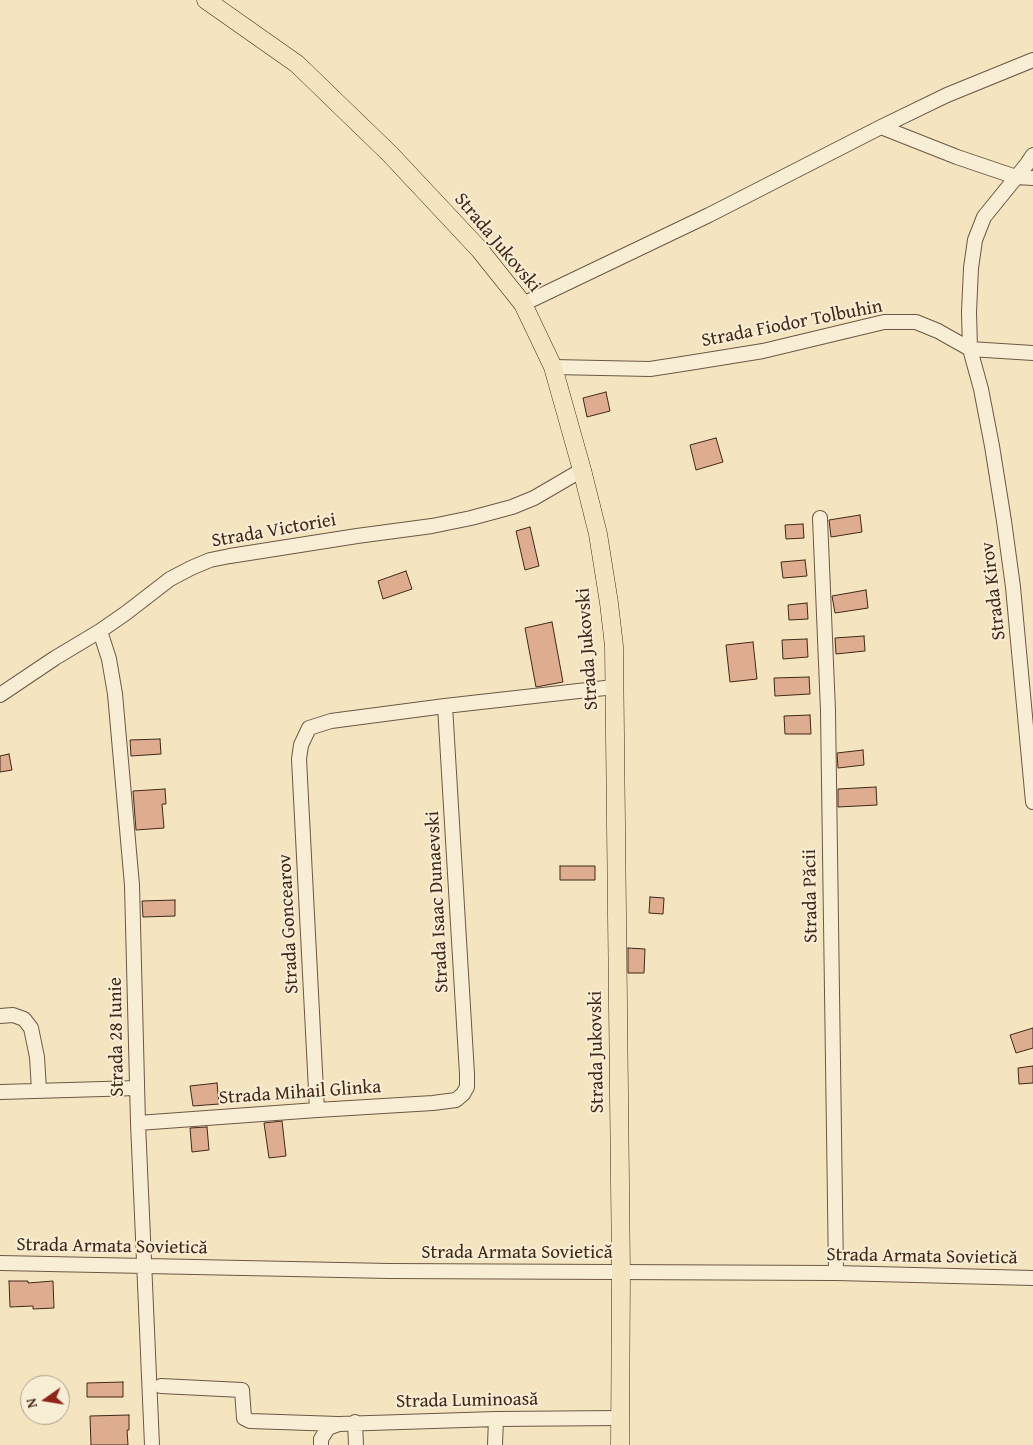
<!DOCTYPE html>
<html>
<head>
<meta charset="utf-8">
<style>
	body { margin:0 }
	#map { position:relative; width:1033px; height:1445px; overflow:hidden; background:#f4e5c0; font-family:"Gentium Book Plus",serif }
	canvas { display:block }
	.north { position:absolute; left:20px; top:1375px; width:50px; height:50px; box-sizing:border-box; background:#f8eed6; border:1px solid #af9f8b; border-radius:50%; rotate:257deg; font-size:14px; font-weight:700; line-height:20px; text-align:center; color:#41281a }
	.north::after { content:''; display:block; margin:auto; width:18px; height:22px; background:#8f2418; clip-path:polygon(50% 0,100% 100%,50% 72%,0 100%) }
</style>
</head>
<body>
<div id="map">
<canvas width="1033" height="1445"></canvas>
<div class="north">N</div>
</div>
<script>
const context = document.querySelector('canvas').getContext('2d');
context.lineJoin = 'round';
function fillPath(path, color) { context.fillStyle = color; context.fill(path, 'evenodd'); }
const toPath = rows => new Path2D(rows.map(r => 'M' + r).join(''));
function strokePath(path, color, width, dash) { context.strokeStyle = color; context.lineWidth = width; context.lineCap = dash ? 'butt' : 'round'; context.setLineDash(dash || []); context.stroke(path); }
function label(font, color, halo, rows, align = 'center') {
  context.font = font + ' "Gentium Book Plus",serif'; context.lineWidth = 4; context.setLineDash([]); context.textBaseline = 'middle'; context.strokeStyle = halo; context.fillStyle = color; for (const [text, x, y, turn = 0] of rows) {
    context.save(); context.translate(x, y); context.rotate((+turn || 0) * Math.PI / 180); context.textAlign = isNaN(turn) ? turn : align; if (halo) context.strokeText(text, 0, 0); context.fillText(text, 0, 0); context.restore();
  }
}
const building = toPath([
	[606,392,610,411,587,417,583,398,606,392],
	[716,438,723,462,696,470,690,445,716,438],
	[860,515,862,532,831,537,829,520,860,515],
	[803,524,804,538,786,539,785,525,803,524],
	[530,527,539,566,525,570,516,531,530,527],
	[805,560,807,576,783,578,781,562,805,560],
	[406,571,412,589,383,599,378,581,406,571],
	[866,590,868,608,835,613,832,596,866,590],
	[807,603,808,619,789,620,788,605,807,603],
	[552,622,563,682,536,687,525,628,552,622],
	[864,636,865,651,836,654,835,638,864,636],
	[807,639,808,657,783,659,782,640,807,639],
	[753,642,757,679,730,682,726,645,753,642],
	[809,677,810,694,775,696,774,678,809,677],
	[810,715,811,734,785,734,784,716,810,715],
	[160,739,161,754,131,756,130,740,160,739],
	[863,750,864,765,838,768,837,753,863,750],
	[9,754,12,770,0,772,0,756,9,754],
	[876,787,877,805,838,807,838,789,876,787],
	[165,789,166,804,162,804,164,828,136,830,133,791,165,789],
	[560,866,595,866,595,880,560,880,560,866],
	[650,897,664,898,663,914,649,913,650,897],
	[175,900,175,916,143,917,142,901,175,900],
	[628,948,645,949,644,973,628,973,628,948],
	[1033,1028,1033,1048,1016,1053,1010,1035,1033,1028],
	[1033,1066,1033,1083,1019,1084,1018,1068,1033,1066],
	[217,1083,219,1104,193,1106,190,1086,217,1083],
	[282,1121,286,1156,269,1158,264,1123,282,1121],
	[207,1127,209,1150,192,1152,190,1128,207,1127],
	[9,1281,28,1281,28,1283,53,1281,54,1308,33,1309,33,1306,10,1307,9,1281],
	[123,1382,123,1397,87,1397,87,1383,123,1382],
	[129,1415,129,1430,127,1430,128,1445,91,1445,90,1416,129,1415]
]);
const minor = toPath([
	[881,127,957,157,1016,177,1033,178],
	[1033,155,1027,164,984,217,975,240,971,268,969,312,970,349,981,389,992,446,1004,521,1013,587,1033,802],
	[523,304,709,215,881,127,947,95,1033,60],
	[553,367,650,369,695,362,763,351,884,322,916,322,938,331,970,349,1033,353],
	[820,518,828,711,836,1273],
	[100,631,109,659,115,694,132,885,138,1123,152,1445],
	[0,695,55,658,100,631,126,613,170,579,191,568,210,560,230,556,357,536,432,526,471,518,512,507,534,498,582,470],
	[0,1016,13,1015,24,1019,31,1028,37,1057,39,1090],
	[0,1092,137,1088],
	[317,1110,299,759,301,745,309,728,331,721,445,706,614,687],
	[138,1123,317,1110,433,1103,456,1100,463,1094,467,1087,467,1074,445,706],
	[0,1263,389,1271,836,1273,1033,1278],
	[161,1386,242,1390,244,1418,250,1421,338,1424],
	[355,1422,356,1445],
	[321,1445,321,1439,328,1428,339,1424,496,1419,621,1418],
	[495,1445,496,1419]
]);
const major = toPath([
	[206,0,297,64,390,154,479,249,523,304,553,367,582,470,598,534,609,603,614,646,621,1272,620,1445]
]);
const streetNames = [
	["Strada Jukovski",497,243,50],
	["Strada Fiodor Tolbuhin",792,324,-11],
	["Strada Victoriei",274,531,-10],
	["Strada Kirov",994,591,-97],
	["Strada Jukovski",588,649,-94],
	["Strada Păcii",811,896,-91],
	["Strada Isaac Dunaevski",438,902,-93],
	["Strada Goncearov",289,924,-93],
	["Strada 28 Iunie",117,1037,-91],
	["Strada Jukovski",597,1052,-91],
	["Strada Mihail Glinka",300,1093,-4],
	["Strada Armata Sovietică",112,1247,1],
	["Strada Armata Sovietică",517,1253],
	["Strada Armata Sovietică",922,1257,1],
	["Strada Luminoasă",467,1401,-1]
];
fillPath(building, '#dead90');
strokePath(building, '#41281a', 1);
strokePath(minor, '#6e5744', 16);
strokePath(major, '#41281a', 19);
strokePath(minor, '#f8eed6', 14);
strokePath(major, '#f4e5c0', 18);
label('19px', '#41281a', '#f8eed6', streetNames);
</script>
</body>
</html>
